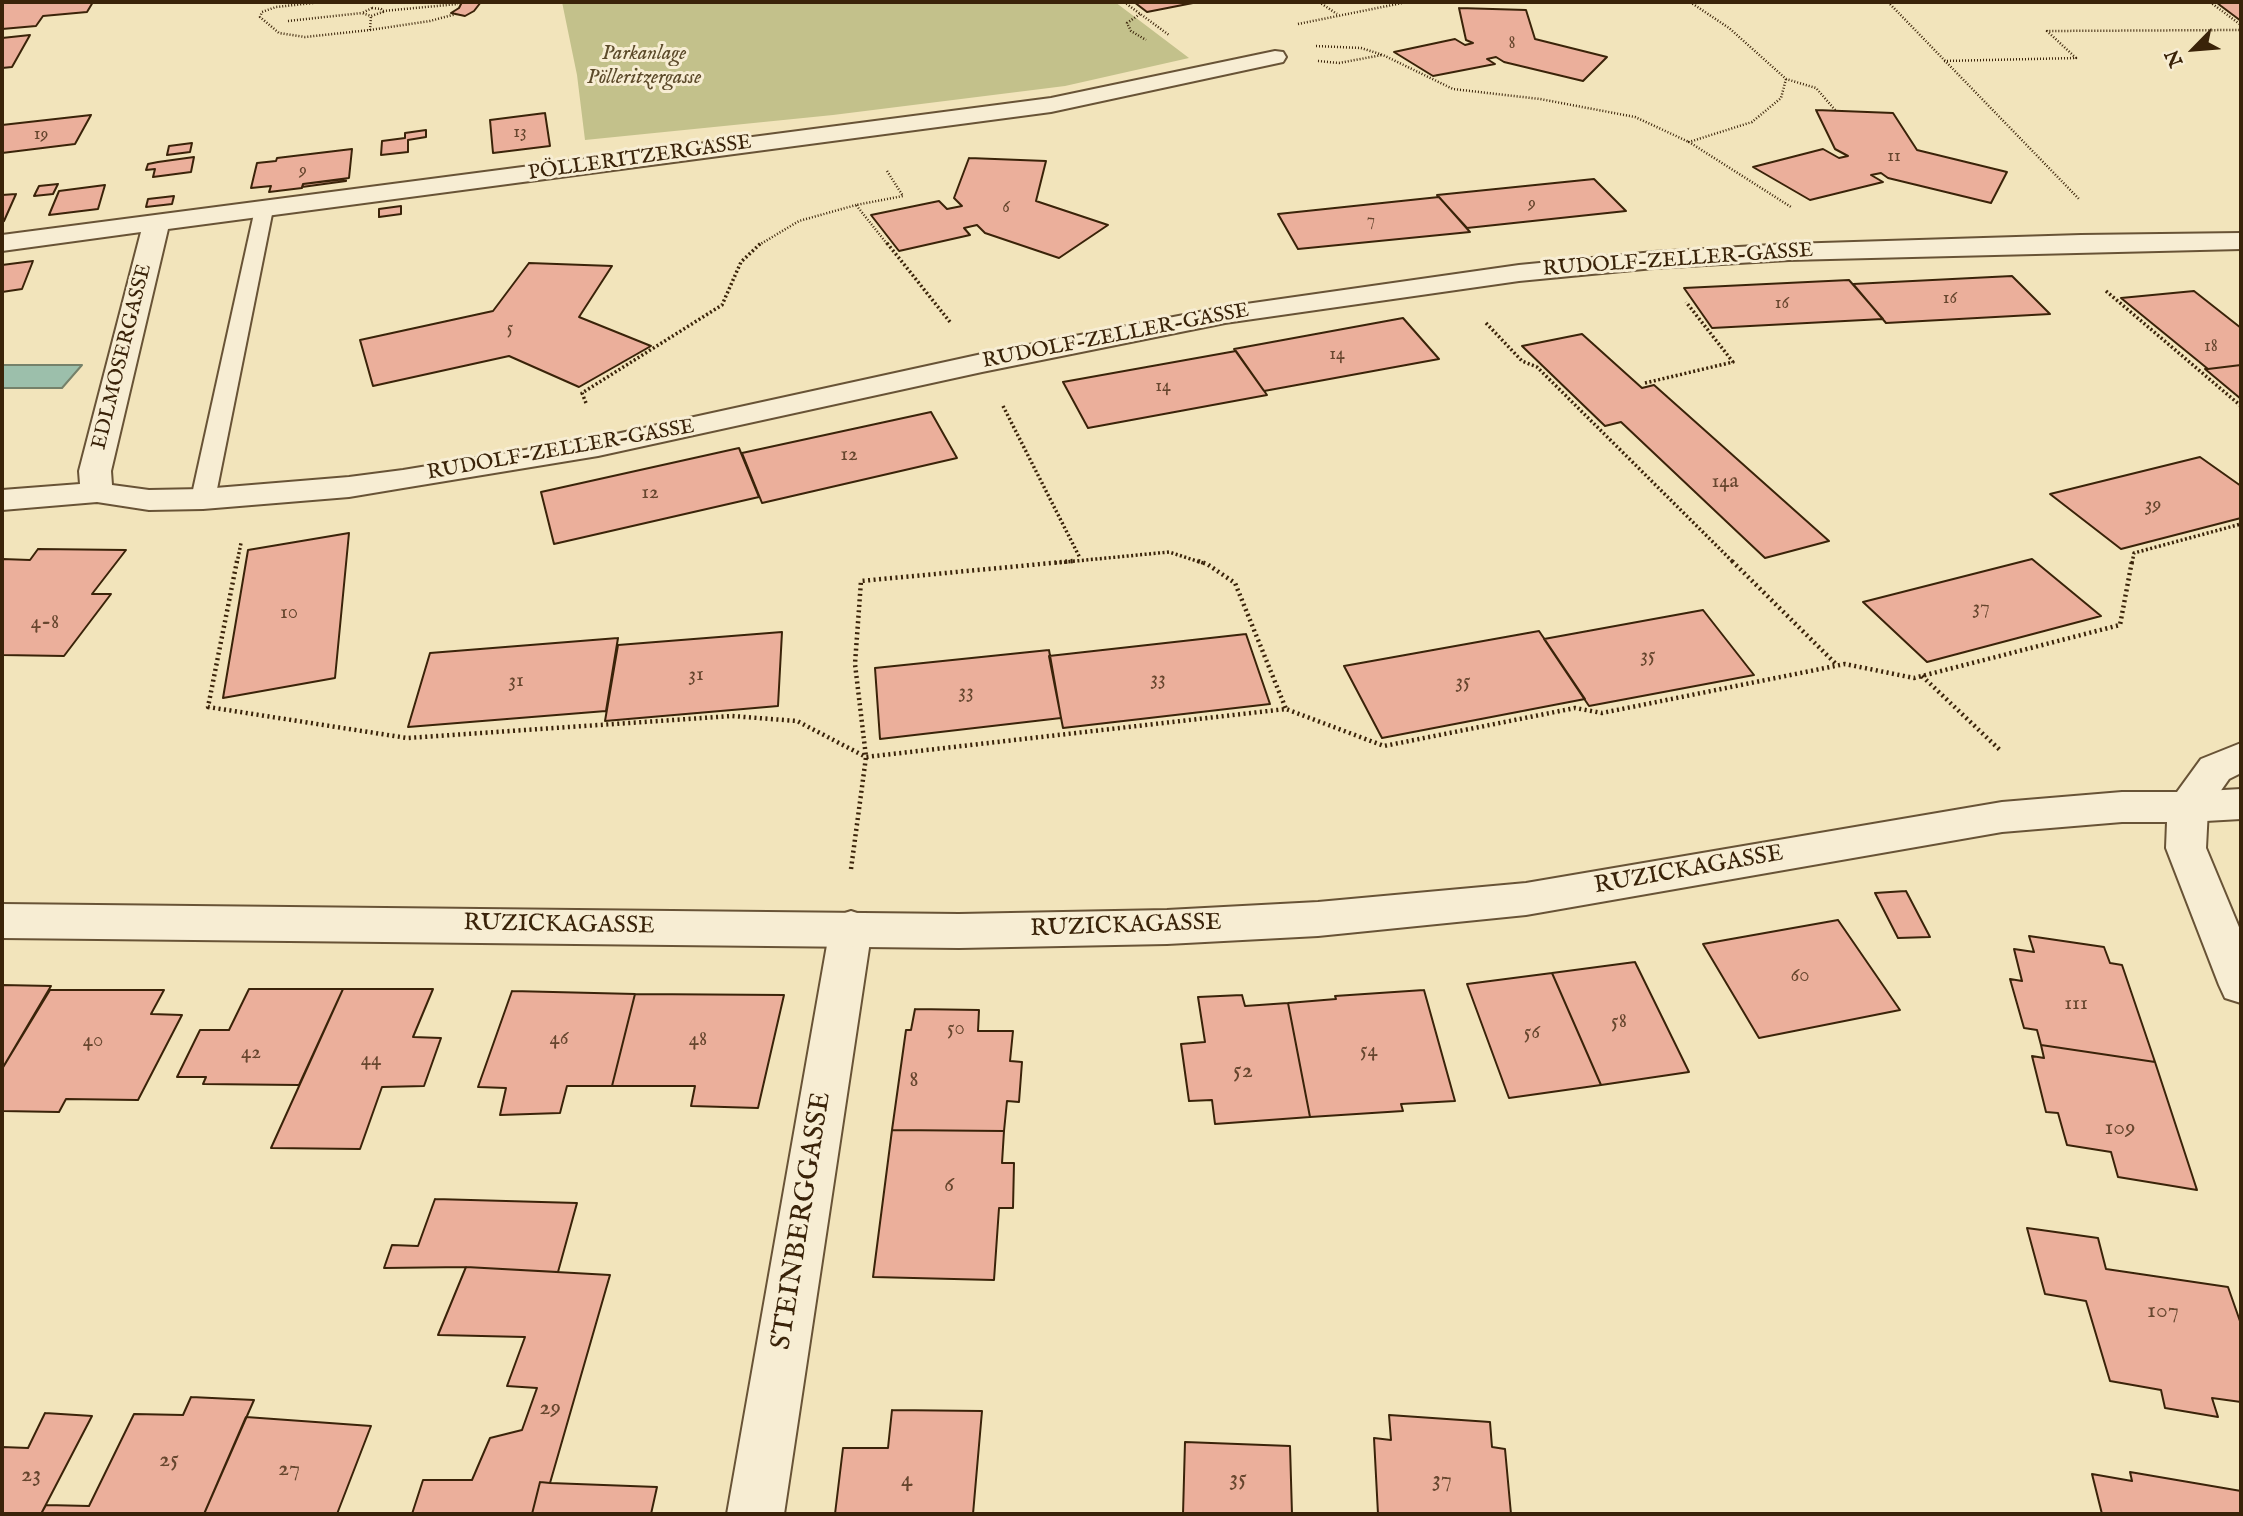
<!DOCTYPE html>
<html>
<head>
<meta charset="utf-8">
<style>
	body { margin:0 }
	#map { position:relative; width:2243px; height:1516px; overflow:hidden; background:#f2e4bb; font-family:"IM FELL English",serif }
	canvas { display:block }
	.frame { position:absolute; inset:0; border:4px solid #3a2309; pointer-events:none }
	.north { position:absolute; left:2159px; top:14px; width:70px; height:70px; -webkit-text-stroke:5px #f7edd3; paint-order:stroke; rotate:245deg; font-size:19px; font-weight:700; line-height:28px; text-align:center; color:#3a2309 }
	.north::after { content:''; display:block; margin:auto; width:24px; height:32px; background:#3a2309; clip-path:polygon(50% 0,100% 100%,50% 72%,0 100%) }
</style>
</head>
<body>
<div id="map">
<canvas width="2243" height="1516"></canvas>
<div class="frame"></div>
<div class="north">N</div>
</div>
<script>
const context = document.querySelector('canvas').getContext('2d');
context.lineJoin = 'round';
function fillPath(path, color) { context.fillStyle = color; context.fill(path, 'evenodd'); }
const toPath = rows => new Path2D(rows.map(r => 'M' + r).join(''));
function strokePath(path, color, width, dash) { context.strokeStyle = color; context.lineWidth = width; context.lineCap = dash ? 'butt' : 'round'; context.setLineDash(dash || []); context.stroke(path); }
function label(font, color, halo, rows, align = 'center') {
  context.font = font + ' "IM FELL English",serif'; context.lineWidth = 6; context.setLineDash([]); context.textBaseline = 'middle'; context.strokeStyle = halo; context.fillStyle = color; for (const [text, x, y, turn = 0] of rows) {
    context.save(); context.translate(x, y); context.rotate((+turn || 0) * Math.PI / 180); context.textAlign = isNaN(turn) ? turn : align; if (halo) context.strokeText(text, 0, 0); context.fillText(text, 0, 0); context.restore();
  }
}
const green = toPath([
	[562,2,1115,2,1189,58,1065,86,833,115,585,140,577,75]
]);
const water = toPath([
	[2,365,82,365,62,388,2,388,2,365]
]);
const building = toPath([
	[2,2,93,2,87,12,43,16,36,26,2,29,2,2],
	[462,2,481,2,474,11,465,16,451,13,459,8,462,2],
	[1134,2,1198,2,1147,12,1134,2],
	[2216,2,2241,2,2241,21,2221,6,2216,2],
	[1459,8,1526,10,1535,39,1607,57,1583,81,1504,62,1496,57,1487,59,1495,64,1433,76,1394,52,1455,39,1465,45,1473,43,1466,40,1459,8],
	[30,35,12,67,2,68,2,38,30,35],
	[1816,110,1893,113,1917,150,2007,172,1991,203,1888,178,1881,173,1871,175,1883,182,1810,200,1753,167,1823,149,1839,158,1848,156,1835,149,1816,110],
	[545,113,550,146,493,153,490,120,545,113],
	[91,115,75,144,2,153,2,125,91,115],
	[426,130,426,137,408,140,408,152,381,155,382,141,405,138,405,133,426,130],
	[192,143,190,152,167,155,169,146,192,143],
	[352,149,349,178,303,184,302,188,269,192,271,186,251,188,257,163,276,161,277,158,352,149],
	[194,157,191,172,153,177,155,169,146,170,148,164,158,162,194,157],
	[969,158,1046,161,1036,201,1108,225,1059,258,985,233,977,225,964,228,970,235,899,251,871,215,939,201,947,209,962,206,954,198,969,158],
	[346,179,346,181,302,187,303,184,346,179],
	[1594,179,1626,211,1467,228,1437,195,1594,179],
	[58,184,53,194,34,196,39,186,58,184],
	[105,185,98,209,49,215,59,191,105,185],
	[16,194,4,221,2,222,2,195,16,194],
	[174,196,172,204,146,207,148,199,174,196],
	[1439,197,1470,232,1298,249,1278,214,1439,197],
	[401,206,401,214,379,217,379,209,401,206],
	[33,261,22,289,2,292,2,265,33,261],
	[529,263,612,266,579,317,651,346,579,387,509,356,373,386,360,340,493,311,529,263],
	[2012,276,2050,314,1886,323,1853,284,2012,276],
	[1849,280,1883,319,1712,328,1684,288,1849,280],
	[2194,291,2241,328,2241,365,2208,369,2121,298,2194,291],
	[1403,318,1439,359,1264,391,1234,349,1403,318],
	[1582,334,1642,388,1654,385,1829,541,1765,558,1621,422,1605,426,1522,346,1582,334],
	[1236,351,1267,395,1088,428,1063,382,1236,351],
	[2241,365,2241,399,2205,369,2208,369,2241,365],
	[931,412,957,458,762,503,742,453,931,412],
	[739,448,759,497,554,544,541,492,739,448],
	[2200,457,2241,486,2241,518,2121,549,2050,494,2200,457],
	[349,533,335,678,223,698,248,550,349,533],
	[38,549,126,550,92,594,111,594,64,656,2,655,2,559,30,560,38,549],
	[2032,559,2101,616,1927,662,1863,602,2032,559],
	[1703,610,1754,675,1589,706,1544,639,1703,610],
	[1539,631,1585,699,1382,738,1344,666,1539,631],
	[782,632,778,706,605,721,618,645,782,632],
	[1246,634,1270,704,1063,728,1049,656,1246,634],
	[618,638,606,711,408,727,430,653,618,638],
	[1049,650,1061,718,880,739,875,668,1049,650],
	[1906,891,1930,937,1898,938,1875,893,1906,891],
	[1838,920,1900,1010,1759,1038,1703,944,1838,920],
	[2029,936,2104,947,2110,963,2122,965,2155,1062,2041,1045,2037,1030,2024,1028,2010,979,2022,981,2014,949,2034,952,2029,936],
	[1635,962,1689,1072,1601,1085,1552,973,1635,962],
	[1552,973,1601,1085,1509,1098,1467,984,1552,973],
	[2,985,51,986,2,1069,2,985],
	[249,989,343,989,299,1085,203,1084,206,1077,177,1077,200,1030,229,1030,249,989],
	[343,989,433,989,413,1037,441,1038,424,1086,382,1087,360,1149,271,1148,343,989],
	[50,990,164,990,151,1014,182,1015,138,1100,66,1099,59,1112,2,1111,2,1069,50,990],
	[1424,990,1455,1101,1401,1104,1403,1111,1310,1117,1288,1003,1336,999,1335,996,1424,990],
	[512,991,635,994,612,1086,567,1086,560,1113,500,1115,506,1088,478,1087,512,991],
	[635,994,784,995,758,1108,691,1106,695,1086,612,1086,635,994],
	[1242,995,1245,1006,1288,1003,1310,1117,1215,1124,1212,1100,1189,1101,1181,1044,1205,1042,1198,997,1242,995],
	[915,1009,979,1010,978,1031,1013,1031,1010,1061,1022,1062,1019,1102,1007,1101,1004,1131,892,1130,906,1030,911,1030,915,1009],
	[2041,1045,2155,1062,2197,1190,2118,1177,2111,1152,2067,1145,2058,1113,2046,1112,2032,1056,2044,1058,2041,1045],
	[892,1130,1004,1131,1002,1163,1014,1163,1013,1208,999,1208,994,1280,873,1277,892,1130],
	[435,1199,577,1203,558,1272,466,1267,384,1268,392,1245,418,1246,435,1199],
	[2027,1228,2098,1238,2106,1269,2228,1287,2241,1324,2241,1402,2212,1398,2218,1417,2165,1408,2161,1390,2110,1381,2086,1301,2045,1294,2027,1228],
	[466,1267,610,1275,550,1483,540,1482,532,1514,412,1514,423,1480,472,1480,490,1438,522,1430,537,1388,507,1386,525,1337,438,1335,466,1267],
	[191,1397,254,1400,204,1514,41,1514,46,1505,89,1506,134,1414,183,1415,191,1397],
	[892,1410,982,1411,973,1514,835,1514,843,1448,888,1448,892,1410],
	[45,1413,92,1416,41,1514,2,1514,2,1447,28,1448,45,1413],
	[1389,1415,1490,1422,1492,1447,1505,1449,1511,1514,1378,1514,1374,1438,1391,1440,1389,1415],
	[246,1417,371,1426,337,1514,204,1514,246,1417],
	[1185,1442,1290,1446,1292,1514,1183,1514,1185,1442],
	[2130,1472,2241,1491,2241,1514,2102,1514,2092,1474,2132,1481,2130,1472],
	[540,1482,550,1483,657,1487,651,1514,532,1514,540,1482]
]);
const pathFar2 = toPath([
	[322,2,276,7,262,12,260,17,279,33,305,37,370,30,371,16],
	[1124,2,1169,35],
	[1319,2,1337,14],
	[1690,2,1729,28,1786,79,1816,88,1836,111],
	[1888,2,2079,199],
	[2210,2,2241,25],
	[372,8,381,9,383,12,371,16,362,13,372,8],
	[383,11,458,4],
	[1140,14,1127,23,1131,31,1146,40],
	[288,21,362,13],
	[1298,24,1407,2],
	[370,30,430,21,456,14],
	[1316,46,1361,48,1383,55,1453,89,1540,99,1635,117,1689,142],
	[1318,61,1339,63,1382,55],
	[1944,61,2076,58,2047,31,2241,30],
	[1786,79,1781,98,1752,122,1689,142,1791,207],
	[887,171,903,196,856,205,888,245],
	[759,245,799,221,856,205]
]);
const pathFar1 = toPath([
	[887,243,950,322],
	[2106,291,2241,406],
	[1486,323,1522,361,1537,367,1734,563],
	[1645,383,1733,362,1686,302],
	[586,403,582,393,722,305,741,262,761,243],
	[1003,406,1080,558],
	[237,563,241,543],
	[1055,563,1169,552,1203,563],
	[2132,563,2134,553,2241,524]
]);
const path = toPath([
	[237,561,208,707,407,738,732,716,797,721,866,757,1286,709,1384,746,1575,708,1602,713,1845,664,1914,678,2120,625,2132,561],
	[1198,561,1207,564,1235,583,1286,709],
	[1732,561,1837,665],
	[1922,676,2001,751],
	[851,869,866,757,855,664,861,581,1073,561]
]);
const service = toPath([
	[264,204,273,209,215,499,211,504,203,506,195,504,191,499,255,209,264,204]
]);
const minor = toPath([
	[1275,51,1283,52,1286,57,1283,62,1051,112,168,229,111,471,112,485,149,490,203,489,349,477,403,470,598,438,982,354,1225,307,1519,265,1654,252,1789,244,2081,235,2241,233,2241,249,1789,260,1654,268,1519,281,1225,323,982,372,598,456,403,488,349,497,203,509,149,510,97,502,2,510,2,490,80,484,79,471,141,232,2,251,2,235,1051,98,1275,51],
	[2241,789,2241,819,2188,822,2174,817,2168,807,2174,797,2188,792,2241,789],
	[851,911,866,916,872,928,784,1514,727,1514,830,928,836,916,851,911]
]);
const tertiary = toPath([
	[2241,743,2241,773,2229,779,2208,809,2206,848,2241,932,2241,1003,2225,998,2219,985,2166,848,2167,822,2122,822,2002,832,1526,915,1318,936,1167,944,959,948,2,938,2,904,959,914,1167,910,1318,902,1526,883,2002,802,2122,792,2177,792,2201,759,2241,743]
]);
const farNumbernames = [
	["8",1512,44],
	["13",520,133],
	["19",41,135],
	["11",1894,157],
	["9",303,171],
	["9",1532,204],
	["6",1006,208],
	["7",1371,221],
	["16",1950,299],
	["16",1782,304],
	["5",510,329],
	["18",2211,347],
	["14",1337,355],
	["14",1163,387]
];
const farParknames = [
	["Parkanlage",644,55],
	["Pölleritzergasse",644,79]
];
const farStreetnames = [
	["PÖLLERITZERGASSE",640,159,-8],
	["RUDOLF-ZELLER-GASSE",1678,261,-4],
	["RUDOLF-ZELLER-GASSE",1116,337,-11],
	["EDLMOSERGASSE",123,357,-76],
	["RUDOLF-ZELLER-GASSE",561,451,-10]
];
const numberNames = [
	["12",849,456],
	["14a",1725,483],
	["12",650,494],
	["39",2153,506],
	["37",1981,609],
	["10",289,614],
	["4-8",45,624],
	["35",1648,657],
	["31",696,676],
	["33",1158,680],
	["31",516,682],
	["35",1463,683],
	["33",966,693],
	["60",1800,977],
	["111",2076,1005],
	["58",1619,1023],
	["50",956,1030],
	["56",1532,1034],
	["46",559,1040],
	["48",698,1041],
	["40",93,1042],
	["54",1369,1052],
	["42",251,1054],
	["44",371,1061]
];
const streetNames = [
	["RUZICKAGASSE",1689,871,-10],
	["RUZICKAGASSE",559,926,1],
	["RUZICKAGASSE",1126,927,-2]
];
const nearNumbernames = [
	["52",1243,1072],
	["8",914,1081],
	["109",2120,1129],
	["6",949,1186],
	["107",2163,1312],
	["29",550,1409],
	["25",169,1461],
	["27",289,1470],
	["23",31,1476],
	["35",1238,1480],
	["4",907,1481],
	["37",1442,1481]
];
const nearStreetnames = [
	["STEINBERGGASSE",803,1221,-81]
];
fillPath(green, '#c3c18b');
fillPath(water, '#9cbfab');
strokePath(water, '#75816a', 2);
fillPath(building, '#ebaf9b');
strokePath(building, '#3a2309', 2);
strokePath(service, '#685336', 4);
strokePath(minor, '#685336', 4);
strokePath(tertiary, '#685336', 4);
strokePath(pathFar2, '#3a2309', 2.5, [1, 2]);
strokePath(pathFar1, '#3a2309', 3.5, [2, 2.5]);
strokePath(path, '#3a2309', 4.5, [2, 3.5]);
fillPath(service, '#f7edd3');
fillPath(minor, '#f7edd3');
fillPath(tertiary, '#f7edd3');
label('18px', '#66462e', null, farNumbernames);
label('italic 21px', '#5c4a2a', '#f7edd3', farParknames);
label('21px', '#3a2309', '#f7edd3', farStreetnames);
label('21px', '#66462e', null, numberNames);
label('24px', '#3a2309', '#f7edd3', streetNames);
label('24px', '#66462e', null, nearNumbernames);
label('28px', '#3a2309', '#f7edd3', nearStreetnames);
</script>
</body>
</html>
